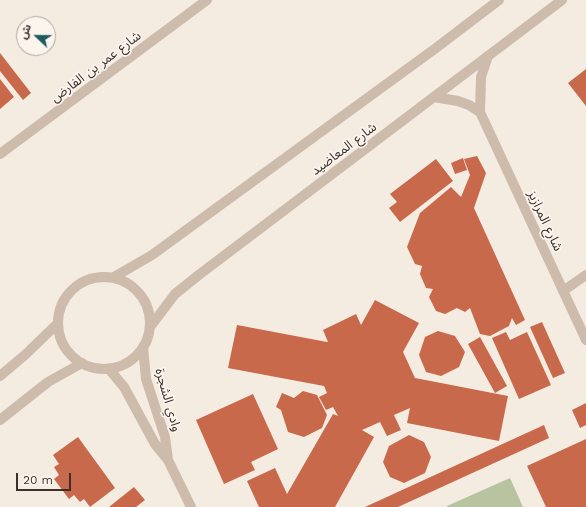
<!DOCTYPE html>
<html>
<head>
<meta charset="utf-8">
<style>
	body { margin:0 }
	#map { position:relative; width:586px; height:507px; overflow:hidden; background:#f4ebe1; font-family:"Work Sans","Noto Sans Arabic",sans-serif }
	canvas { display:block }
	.north { position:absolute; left:16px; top:16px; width:40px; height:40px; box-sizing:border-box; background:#fbf5ee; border:1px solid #aea6a0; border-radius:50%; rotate:292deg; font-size:11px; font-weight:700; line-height:16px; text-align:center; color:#3b302b }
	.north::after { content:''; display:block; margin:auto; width:14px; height:18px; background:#1f5a5e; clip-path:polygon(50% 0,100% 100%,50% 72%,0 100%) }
	.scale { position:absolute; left:16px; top:473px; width:55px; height:18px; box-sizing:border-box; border:2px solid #3b302b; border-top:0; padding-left:5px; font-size:12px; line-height:14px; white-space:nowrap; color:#3b302b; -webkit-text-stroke:3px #fbf5ee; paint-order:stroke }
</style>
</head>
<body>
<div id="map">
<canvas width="586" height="507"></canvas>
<div class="north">ش</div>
<div class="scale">20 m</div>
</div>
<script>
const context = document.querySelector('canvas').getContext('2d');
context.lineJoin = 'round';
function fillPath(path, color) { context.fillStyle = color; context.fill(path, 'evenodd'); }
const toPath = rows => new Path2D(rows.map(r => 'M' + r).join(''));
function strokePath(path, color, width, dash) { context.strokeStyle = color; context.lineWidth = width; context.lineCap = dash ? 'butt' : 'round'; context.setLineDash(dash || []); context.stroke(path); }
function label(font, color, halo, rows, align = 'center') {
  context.font = font + ' "Work Sans","Noto Sans Arabic",sans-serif'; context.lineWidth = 3.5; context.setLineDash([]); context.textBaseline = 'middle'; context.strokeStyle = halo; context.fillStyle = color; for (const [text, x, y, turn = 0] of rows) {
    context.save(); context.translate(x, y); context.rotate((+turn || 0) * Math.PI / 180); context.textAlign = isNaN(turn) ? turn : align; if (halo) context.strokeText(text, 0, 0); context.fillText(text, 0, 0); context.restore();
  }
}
const green = toPath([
	[510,478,523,507,447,507,447,506]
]);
const building = toPath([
	[0,53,31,93,23,100,0,71],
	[586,69,586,106,568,83],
	[0,79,14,97,0,109],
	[477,156,486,173,474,208,525,320,516,325,512,318,509,326,490,336,480,334,470,308,465,312,457,308,445,314,436,311,429,297,433,289,426,288,420,274,422,266,415,264,407,247,420,213,451,187,461,197,470,175,464,159],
	[463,158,467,170,455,174,451,163],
	[436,159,453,181,400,222,389,208,397,202,390,194],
	[375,300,419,323,403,352,415,378,508,396,499,441,407,423,410,408,394,415,401,430,387,436,380,422,362,430,374,437,335,507,259,507,247,481,275,468,287,494,333,414,338,416,333,407,326,410,319,397,327,393,324,386,228,368,237,325,327,342,328,342,323,330,356,314,361,325],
	[542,322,565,373,553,378,530,327],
	[438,331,455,336,465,352,459,367,441,376,426,372,419,355,425,337],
	[506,332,510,340,527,332,551,385,519,399,492,338],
	[480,337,507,386,495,393,468,344],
	[303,391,317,395,327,415,322,428,304,437,288,432,281,410,276,407,282,393,294,398],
	[253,394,278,449,251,462,255,470,224,484,196,420],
	[586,403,586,425,580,428,572,410],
	[544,425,549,438,398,507,365,507],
	[409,435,424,442,431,457,425,473,404,483,390,477,383,462,389,446],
	[78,437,115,488,90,507,84,499,80,502,74,495,69,499,54,479,59,475,54,467,59,464,53,455],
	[586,439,586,507,546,507,527,466],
	[134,487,145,500,136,507,109,507]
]);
const minor = toPath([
	[488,56,481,77,480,112,586,340],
	[434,97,458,101,469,105,480,112],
	[0,154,207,0],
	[563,291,586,275],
	[143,347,146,379,165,437,168,460],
	[109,369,124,387,155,444,168,460,191,507]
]);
const tertiary = toPath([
	'58 323a46 46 0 1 1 92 0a46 46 0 1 1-92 0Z',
	[114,277,152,255,436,48,499,0],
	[150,327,175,294,200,274,562,0],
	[0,376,26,354,58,323],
	[0,420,48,382,82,363]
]);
const streetNames = [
	["شارع عمر بن الفارض",96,67,-37],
	["شارع المعاضيد",344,149,-37],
	["شارع المرازيز",545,221,65],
	["وادي الشجرة",168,400,74]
];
fillPath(green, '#b8c4a0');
fillPath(building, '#c8694b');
strokePath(minor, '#cdbbac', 10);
strokePath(tertiary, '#cdbbac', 10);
label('13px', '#3b302b', '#fbf5ee', streetNames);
</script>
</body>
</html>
